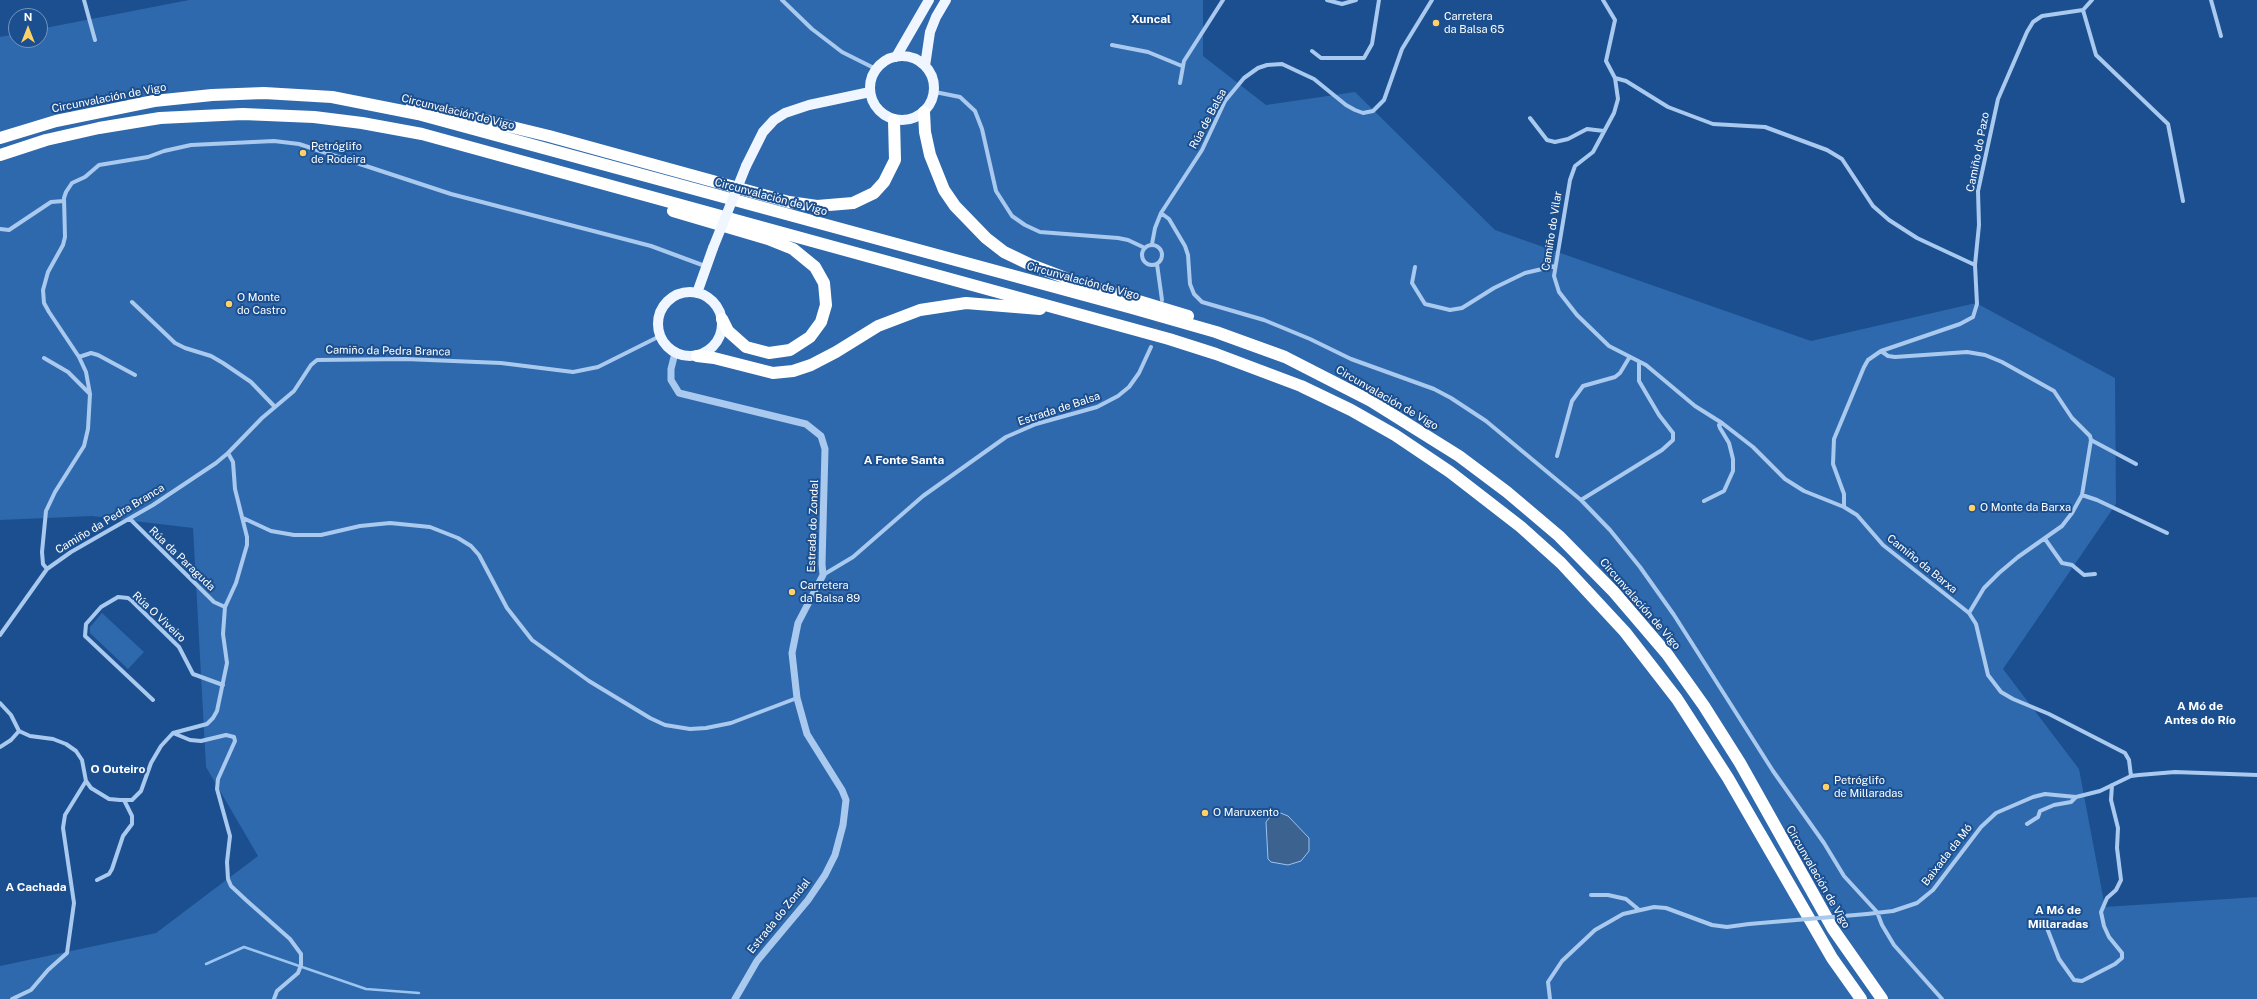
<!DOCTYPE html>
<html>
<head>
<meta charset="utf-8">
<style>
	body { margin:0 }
	#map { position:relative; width:2257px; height:999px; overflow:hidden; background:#1b4f8f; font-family:"Public Sans",sans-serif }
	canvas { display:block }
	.north { position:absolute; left:8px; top:8px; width:40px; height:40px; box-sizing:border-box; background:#1b4f8f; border:1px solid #7695bc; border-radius:50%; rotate:0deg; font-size:11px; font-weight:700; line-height:16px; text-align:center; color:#fff }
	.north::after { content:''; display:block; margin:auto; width:14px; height:18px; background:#ffd166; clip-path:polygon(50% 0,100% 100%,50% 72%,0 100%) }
</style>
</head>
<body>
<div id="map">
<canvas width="2257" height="999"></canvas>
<div class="north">N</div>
</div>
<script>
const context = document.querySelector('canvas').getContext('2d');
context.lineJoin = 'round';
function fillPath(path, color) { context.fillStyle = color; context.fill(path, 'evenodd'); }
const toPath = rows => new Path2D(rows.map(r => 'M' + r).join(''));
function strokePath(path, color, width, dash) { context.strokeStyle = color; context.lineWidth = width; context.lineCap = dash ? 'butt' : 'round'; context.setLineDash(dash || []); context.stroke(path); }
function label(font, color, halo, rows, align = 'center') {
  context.font = font + ' "Public Sans",sans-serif'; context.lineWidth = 4; context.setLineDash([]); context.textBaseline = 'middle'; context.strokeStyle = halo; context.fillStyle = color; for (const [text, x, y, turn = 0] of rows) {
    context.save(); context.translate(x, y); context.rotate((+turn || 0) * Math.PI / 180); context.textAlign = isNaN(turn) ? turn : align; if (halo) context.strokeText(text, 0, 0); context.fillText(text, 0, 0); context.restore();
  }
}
const green = toPath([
	[189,0,1203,0,1203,56,1266,105,1355,92,1495,230,1811,341,1976,303,2115,378,2116,504,2003,669,2079,769,2105,907,2257,897,2257,999,0,999,0,966,156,933,258,856,206,767,193,528,92,516,0,520,0,37,16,34,16,40,40,40,40,29],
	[102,613,144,652,128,669,90,633,90,627]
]);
const water = toPath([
	[1278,812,1288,816,1309,838,1309,851,1301,861,1288,865,1271,862,1268,859,1266,822,1273,813,1278,812]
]);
const stream = toPath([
	[206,964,244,947,366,989,419,993]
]);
const minorTunnel = toPath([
	[1151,347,1159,318]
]);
const minor = toPath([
	[84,0,95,40],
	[782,0,812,29,842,52,876,69],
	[1327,0,1342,4,1356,0],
	[1603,0,1615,20,1606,61,1615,78,1618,99,1614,113,1593,152,1575,166,1570,180,1554,276,1559,292,1577,315,1609,346,1646,365,1695,406,1722,423,1753,447,1785,479,1804,491,1844,507,1857,515,1883,545,1969,613,1976,624,1988,675,2001,692,2013,699,2049,714,2125,753,2129,760,2131,776],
	[2211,0,2221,36],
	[2083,10,2096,55,2168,124,2183,201],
	[1112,45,1148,52,1182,66],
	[1312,51,1321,58,1364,58,1372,44,1379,0],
	[1615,78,1626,81,1668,107,1713,124,1765,127,1827,150,1842,159,1873,206,1889,220,1917,238,1975,265],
	[1180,83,1184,61,1223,0],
	[935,92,960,97,975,111,982,129,996,191,1012,216,1025,225,1040,232,1118,238,1128,240,1145,248],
	[1530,118,1547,140,1555,142,1568,139,1587,129,1604,131],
	[1161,213,1169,219,1185,246,1188,255,1190,284,1194,294,1202,302,1264,320,1310,339,1351,359,1434,389,1451,398,1486,421,1581,500,1610,530,1640,567,1674,615,1773,771,1824,843,1844,876,1877,912,1882,925,1894,945,1942,999],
	[0,229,9,230,51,202,64,201],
	[1152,244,1155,228,1161,213,1202,150,1225,101,1244,78,1258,68,1267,65,1282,64,1314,79,1346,105,1355,110,1363,113,1373,111,1384,100,1402,49,1432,0],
	'1142 255a10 10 0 1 1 20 0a10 10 0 1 1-20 0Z',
	[1157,264,1162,300],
	[1415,267,1412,283,1425,304,1450,310,1462,308,1494,288,1525,273,1555,266],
	[132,302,175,343,185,348,211,356,223,363,251,382,275,407],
	[1881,351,1960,324,1973,317,1977,304,1975,265,1979,225,1978,191,1998,99,2027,32,2033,22,2042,16,2083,10,2092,0],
	[79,357,91,353,98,355,135,375],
	[44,358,68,372,90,394],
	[2091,440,2136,464],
	[1557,456,1572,401,1583,386,1615,377,1620,373,1629,358],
	[2082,495,2097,500,2167,533],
	[1581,500,1662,450,1673,440,1673,433,1659,415,1639,381,1639,362],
	[1704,501,1724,491,1733,471,1733,459,1729,443,1720,428,1719,425,1722,423],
	[1844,507,1844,494,1833,464,1834,439,1864,367,1868,360,1881,351,1888,356,1895,357,1967,352,1985,355,2002,362,2054,391,2072,418,2090,436,2091,440,2082,495,2072,513,2062,526,2018,557,1999,573,1984,588,1969,613],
	[243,518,271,531,294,535,321,535,360,526,390,523,430,527,458,538,471,546,479,555,507,608,532,640,589,681,650,718,665,725,690,729,706,728,731,723,797,698],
	[130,519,214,602,225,607],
	[2045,539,2062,563,2072,565,2084,575,2095,574],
	[47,569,43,564,42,552,46,511,55,492,84,446,88,429,90,394,86,372,79,357,49,312,44,303,43,290,48,272,63,245,65,237,64,198,66,192,72,183,85,177,99,165,148,157,164,151,191,145,274,141,299,144,451,194,651,246,705,266],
	[823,575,853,557,923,496,1006,437,1036,424,1097,407,1118,396,1129,387,1139,373,1151,347],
	[0,635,47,569,71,552,153,505,216,463,228,453,262,418,294,391,311,365,317,360,405,359,501,363,573,372,598,367,660,336],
	[153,700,85,636,86,624,101,607,118,597,128,598,132,601,179,647,193,674,223,685],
	[0,703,11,715,19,731,30,736,53,739,66,744,76,751,82,760,86,781,91,788,109,799,120,800,132,800,141,791,151,763,161,746,173,733,207,724,213,718,217,711,227,663,223,634,225,607,236,583,247,545,247,537,235,489,233,462,228,453],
	[173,733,190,740,201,741,226,735,234,737,235,741,218,779,217,789,230,836,227,862,228,879,231,886,246,900,290,939,301,954,301,965,298,973,277,991,274,999],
	[0,747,11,740,19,731],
	[2027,824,2038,817,2040,811,2054,805,2071,802,2076,797],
	[97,880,109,874,112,869,123,836,132,824,132,816,124,800],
	[1591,895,1608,895,1626,899,1638,909],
	[1867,914,1893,911,1917,903,1933,890,1981,827,1996,813,2033,797,2045,794,2076,797,2100,791,2131,776,2139,775,2175,772,2257,775],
	[2047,928,2059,959,2074,980,2082,981,2115,964,2122,958,2122,953,2109,937,2104,926,2101,912,2107,898,2116,890,2121,880,2117,848,2118,828,2111,800,2112,785],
	[12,999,31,990,48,970,67,953,74,903,63,828,65,815,86,781],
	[1550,999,1548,982,1562,961,1595,930,1623,914,1654,907,1666,908,1712,925,1727,927,1749,924]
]);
const tertiary = toPath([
	[675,353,671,369,671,380,679,393,806,424,821,436,825,449,822,564,823,575,798,623,792,653,797,698,807,734,842,790,846,800,843,825,835,855,825,875,808,900,757,961,735,999]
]);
const primary = toPath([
	'870 88a32 32 0 1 1 64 0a32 32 0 1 1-64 0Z',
	[896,57,929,0],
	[925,66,930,32,936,17,946,0],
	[746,166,763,132,774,120,785,113,809,105,870,92],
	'658 324a32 32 0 1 1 64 0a32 32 0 1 1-64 0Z',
	[697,293,713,248]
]);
const motorway = toPath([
	[412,105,450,112,549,136,789,202,817,206,853,203,874,193,884,182,895,160,894,120],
	[924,112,925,132,930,155,944,190,955,206,986,238,1004,252,1029,264,1079,283,1188,316],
	[0,138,56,121,154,101,212,95,264,93,332,97,418,114,1132,308,1216,332,1285,357,1371,401,1459,456,1507,492,1559,536,1614,592,1667,654,1704,706,1740,763,1833,929,1882,999],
	[0,155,46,140,99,128,160,118,243,114,314,117,362,123,422,134,1169,339,1216,354,1301,386,1351,410,1395,435,1450,472,1521,527,1561,563,1625,632,1677,699,1728,778,1832,958,1861,999],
	[673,211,768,239,793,249,815,267,824,283,826,305,821,322,810,337,790,350,769,353,746,347,728,331,722,319],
	[697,356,714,358,773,373,793,371,811,365,836,352,878,326,920,310,966,303,1040,309]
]);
const minorBridge = toPath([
	[1749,924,1867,914]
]);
const primaryBridge = toPath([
	[713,248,746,166]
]);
const markers = [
	[1436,23,4,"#ffd166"],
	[303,153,4,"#ffd166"],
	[229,304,4,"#ffd166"],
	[1972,508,4,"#ffd166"],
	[792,592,4,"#ffd166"],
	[1826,787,4,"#ffd166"],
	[1205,813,4,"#ffd166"]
];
const poiNames = [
	["Carretera",1444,17],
	["da Balsa 65",1444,30],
	["Petróglifo",311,147],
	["de Rodeira",311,160],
	["O Monte",237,298],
	["do Castro",237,311],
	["O Monte da Barxa",1980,508],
	["Carretera",800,586],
	["da Balsa 89",800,599],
	["Petróglifo",1834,781],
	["de Millaradas",1834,794],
	["O Maruxento",1213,813]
];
const streetNames = [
	["Circunvalación de Vigo",109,98,-11],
	["Circunvalación de Vigo",458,112,14],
	["Rúa de Balsa",1208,119,-62],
	["Camiño do Pazo",1978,152,-79],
	["Circunvalación de Vigo",771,197,15],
	["Camiño do Vilar",1552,231,-81],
	["Circunvalación de Vigo",1083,281,15],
	["Camiño da Pedra Branca",388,351,1],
	["Circunvalación de Vigo",1387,398,30],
	["Estrada de Balsa",1059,409,-18],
	["Camiño da Pedra Branca",110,519,-31],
	["Estrada do Zondal",813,526,-88],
	["Rúa da Paraguda",182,559,44],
	["Camiño da Barxa",1922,564,39],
	["Circunvalación de Vigo",1640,604,49],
	["Rúa O Viveiro",159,617,43],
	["Baixada da Mó",1947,855,-52],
	["Circunvalación de Vigo",1818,877,60],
	["Estrada do Zondal",779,916,-51]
];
const neighbourhoodNames = [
	["Xuncal",1151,19],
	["A Fonte Santa",904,460],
	["A Mó de",2200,706],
	["Antes do Río",2200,720],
	["O Outeiro",118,769],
	["A Cachada",36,887],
	["A Mó de",2058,910],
	["Millaradas",2058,924]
];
fillPath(green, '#2e69ad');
fillPath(water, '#3c6290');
strokePath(water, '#9cc4f0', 1);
strokePath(stream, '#9cc4f0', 2.5);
strokePath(minorTunnel, '#3d69a0', 4, [4, 2]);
strokePath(minor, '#a9c9ee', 4);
strokePath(tertiary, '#a9c9ee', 7);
strokePath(primary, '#f0f6ff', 10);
strokePath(motorway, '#fff', 12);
strokePath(minorBridge, '#a9c9ee', 4);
strokePath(primaryBridge, '#f0f6ff', 10);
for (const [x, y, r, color] of markers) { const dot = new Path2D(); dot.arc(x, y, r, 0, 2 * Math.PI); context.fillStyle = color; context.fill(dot); strokePath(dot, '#1b4f8f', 1.5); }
label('11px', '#fff', '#1b4f8f', poiNames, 'left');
label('11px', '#fff', '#1b4f8f', streetNames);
label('bold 12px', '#fff', '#1b4f8f', neighbourhoodNames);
</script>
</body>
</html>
